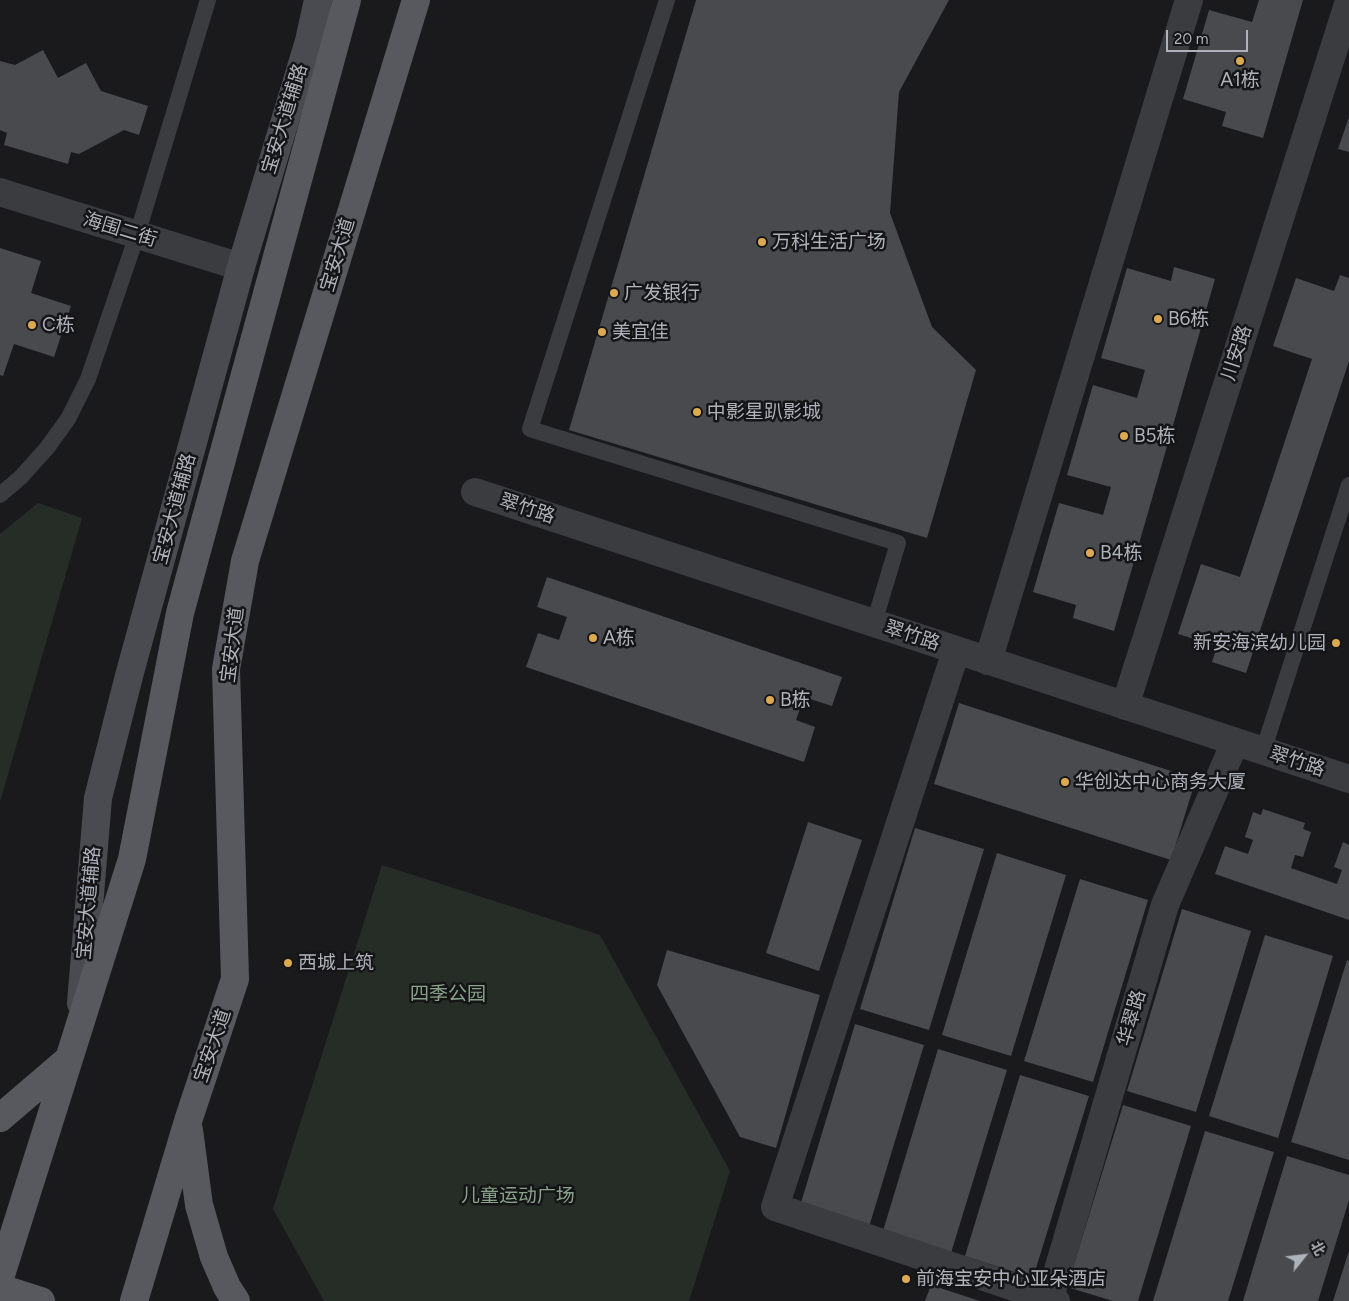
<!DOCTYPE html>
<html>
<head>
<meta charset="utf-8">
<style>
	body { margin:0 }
	#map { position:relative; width:1349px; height:1301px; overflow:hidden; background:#1a1a1c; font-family:Figtree,"Noto Sans SC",sans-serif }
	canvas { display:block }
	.north { position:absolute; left:1279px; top:1231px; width:50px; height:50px; -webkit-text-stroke:4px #151517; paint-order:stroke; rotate:61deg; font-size:14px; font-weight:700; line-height:20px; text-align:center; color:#aeb2ba }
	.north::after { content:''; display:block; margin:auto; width:18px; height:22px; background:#aeb2ba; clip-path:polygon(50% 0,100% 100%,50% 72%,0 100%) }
	.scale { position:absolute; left:1166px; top:30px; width:82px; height:22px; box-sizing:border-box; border:2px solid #aeb2ba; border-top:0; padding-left:6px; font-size:15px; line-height:18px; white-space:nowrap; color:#aeb2ba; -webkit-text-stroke:4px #151517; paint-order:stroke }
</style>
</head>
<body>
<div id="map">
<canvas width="1349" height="1301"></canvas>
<div class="north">北</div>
<div class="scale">20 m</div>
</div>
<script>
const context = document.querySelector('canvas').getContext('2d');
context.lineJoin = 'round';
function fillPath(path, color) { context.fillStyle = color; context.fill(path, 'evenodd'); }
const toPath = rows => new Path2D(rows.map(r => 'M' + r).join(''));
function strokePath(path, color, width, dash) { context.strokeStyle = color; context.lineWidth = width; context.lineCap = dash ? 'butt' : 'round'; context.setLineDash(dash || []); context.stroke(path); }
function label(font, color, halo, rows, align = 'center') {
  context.font = font + ' Figtree,"Noto Sans SC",sans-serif'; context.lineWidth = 5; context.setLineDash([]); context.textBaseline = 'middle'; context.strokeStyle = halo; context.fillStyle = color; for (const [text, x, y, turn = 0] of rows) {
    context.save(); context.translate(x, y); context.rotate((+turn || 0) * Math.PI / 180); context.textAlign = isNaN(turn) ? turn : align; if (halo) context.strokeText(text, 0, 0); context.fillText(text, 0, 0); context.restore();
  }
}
const green = toPath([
	[38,503,82,518,0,802,0,534],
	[382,865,600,935,730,1171,689,1301,324,1301,273,1209]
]);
const building = toPath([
	[696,0,949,0,899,92,890,213,932,327,976,370,927,538,569,430],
	[1259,0,1303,0,1263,138,1222,126,1226,112,1183,99,1209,10,1252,22],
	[43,50,58,78,86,63,101,91,148,106,139,135,124,130,79,154,71,152,68,164,4,145,7,133,0,130,0,61,15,65],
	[1349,117,1349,152,1338,149],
	[0,248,41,261,31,293,71,306,54,357,14,344,3,376,0,375],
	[1174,267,1215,279,1114,631,1073,618,1076,605,1033,592,1059,503,1103,515,1111,487,1067,475,1093,385,1137,398,1145,370,1101,358,1127,268,1171,281],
	[1340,275,1349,278,1349,361,1246,673,1212,662,1217,646,1178,634,1201,564,1240,577,1312,359,1273,346,1296,278,1334,291],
	[547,577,842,677,832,706,804,697,796,720,815,727,804,762,526,667,538,633,559,640,567,617,537,607],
	[959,703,1196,779,1171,860,934,784],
	[1263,809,1305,823,1303,829,1311,832,1303,857,1295,855,1291,868,1337,884,1342,870,1334,867,1343,842,1349,845,1349,920,1215,874,1225,846,1248,854,1253,840,1245,837,1253,812,1261,815],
	[808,822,862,840,819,971,766,953],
	[915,828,984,849,929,1030,860,1009],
	[997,853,1066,875,1011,1056,942,1035],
	[1080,879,1148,900,1093,1082,1024,1061],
	[1182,909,1251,931,1196,1112,1127,1091],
	[1265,935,1333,956,1278,1138,1209,1116],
	[667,950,820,995,776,1148,740,1137,657,985],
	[1347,960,1349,961,1349,1160,1291,1142],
	[855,1024,924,1045,869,1227,800,1206],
	[938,1049,1007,1070,951,1253,883,1231],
	[1020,1075,1089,1096,1033,1278,965,1256],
	[1123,1105,1191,1126,1138,1301,1113,1301,1067,1287],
	[1205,1131,1274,1152,1246,1243,1228,1301,1153,1301],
	[1287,1156,1349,1175,1349,1200,1342,1223,1318,1301,1243,1301],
	[1349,1251,1349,1301,1333,1301],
	[931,1285,980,1301,925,1301]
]);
const lane = toPath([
	[667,0,530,429,898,543,874,623],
	[0,495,21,477,47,448,68,419,88,379,137,235,208,0],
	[1263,751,1349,485]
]);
const street = toPath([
	[0,192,241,267],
	[475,492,1349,779],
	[956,651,775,1207,1056,1301],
	[988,661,1189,0],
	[1125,706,1349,1],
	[1049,1301,1165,905,1235,742]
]);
const secondary = toPath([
	[81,1003,98,798,129,676,241,267,309,41,318,0]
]);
const primary = toPath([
	[0,1118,69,1059],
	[189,1130,199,1205,214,1257,227,1287,236,1301],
	[0,1278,132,859,180,613,347,0],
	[0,1288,41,1301],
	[134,1301,188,1121,235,979,226,669,245,561,416,0]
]);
const markers = [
	[1240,61,5,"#ddaa51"],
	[762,242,5,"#ddaa51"],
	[614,293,5,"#ddaa51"],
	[1158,319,5,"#ddaa51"],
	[32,325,5,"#ddaa51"],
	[602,332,5,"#ddaa51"],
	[697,412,5,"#ddaa51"],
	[1124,436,5,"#ddaa51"],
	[1090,553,5,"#ddaa51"],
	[593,638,5,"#ddaa51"],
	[1336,643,5,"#ddaa51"],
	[770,700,5,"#ddaa51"],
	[1065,782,5,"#ddaa51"],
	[288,963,5,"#ddaa51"],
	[906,1279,5,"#ddaa51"]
];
const poiNames = [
	["A1栋",1240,80,"center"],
	["万科生活广场",772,242],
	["广发银行",624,293],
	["B6栋",1168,319],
	["C栋",42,325],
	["美宜佳",612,332],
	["中影星趴影城",707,412],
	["B5栋",1134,436],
	["B4栋",1100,553],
	["A栋",603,638],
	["新安海滨幼儿园",1326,643,"right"],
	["B栋",780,700],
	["华创达中心商务大厦",1075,782],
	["西城上筑",298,963],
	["前海宝安中心亚朵酒店",916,1279]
];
const streetNames = [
	["宝安大道辅路",285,119,-73],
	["海围二街",120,230,17],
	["宝安大道",338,255,-73],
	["川安路",1237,353,-72],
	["宝安大道辅路",175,509,-75],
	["翠竹路",527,509,18],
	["翠竹路",912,636,18],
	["宝安大道",233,645,-83],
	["翠竹路",1297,762,18],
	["宝安大道辅路",89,903,-85],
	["华翠路",1132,1018,-74],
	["宝安大道",213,1046,-71]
];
const parkNames = [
	["四季公园",448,994],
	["儿童运动广场",518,1196]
];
fillPath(green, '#262d27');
fillPath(building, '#494a4e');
strokePath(lane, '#3b3c40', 16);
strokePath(street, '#3b3c40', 28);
strokePath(secondary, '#4a4b50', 28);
strokePath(primary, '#58595f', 28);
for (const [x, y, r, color] of markers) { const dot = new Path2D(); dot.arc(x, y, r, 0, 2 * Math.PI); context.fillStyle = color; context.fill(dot); strokePath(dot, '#151517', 2); }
label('19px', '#aeb2ba', '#151517', poiNames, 'left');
label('19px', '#aeb2ba', '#151517', streetNames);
label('19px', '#88a289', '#151517', parkNames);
</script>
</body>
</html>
